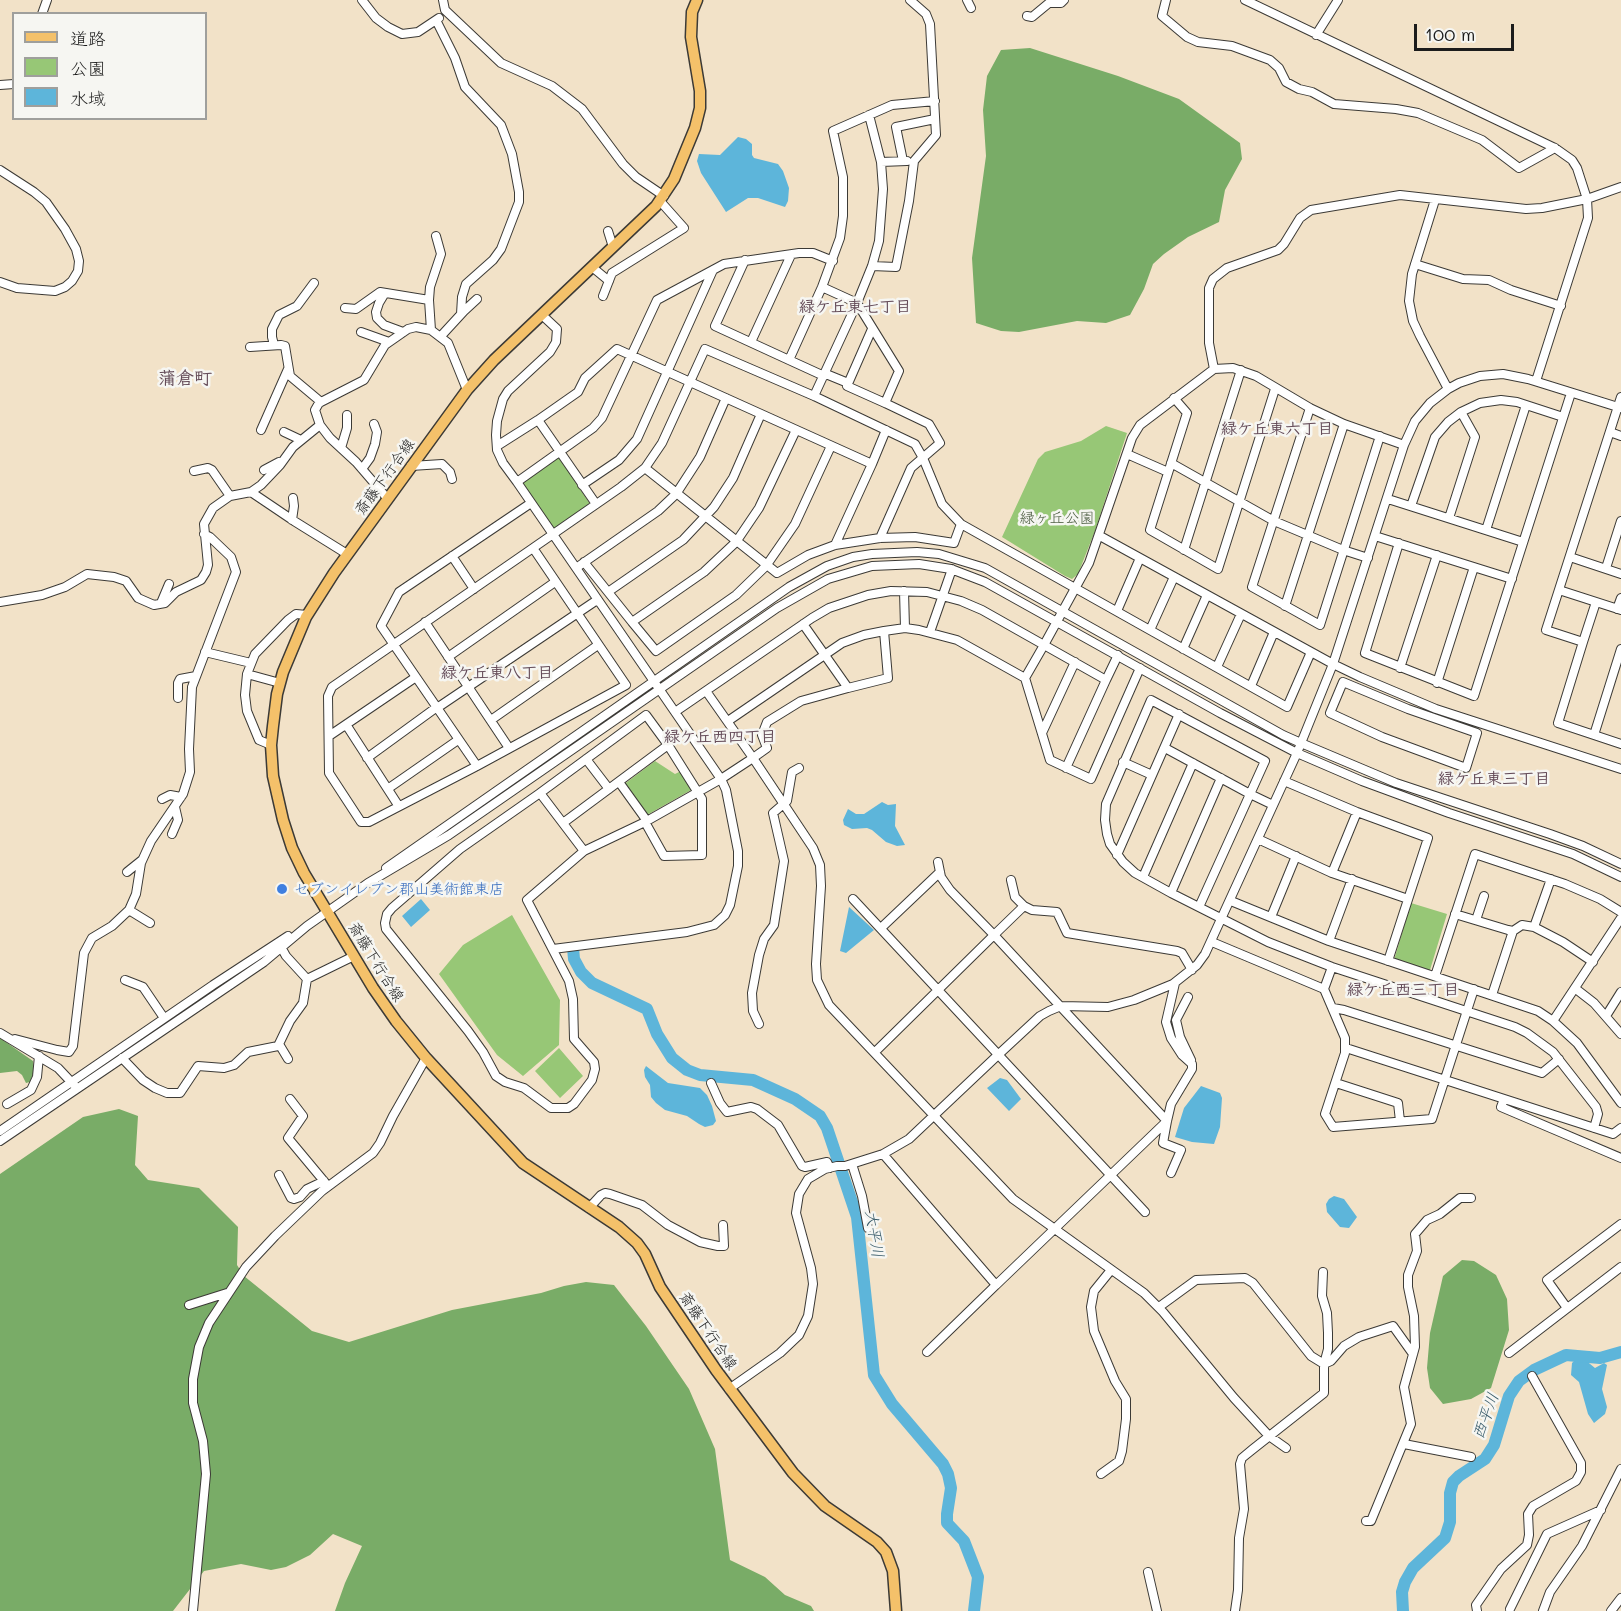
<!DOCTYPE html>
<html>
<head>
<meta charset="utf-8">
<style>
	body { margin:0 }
	#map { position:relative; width:1621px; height:1611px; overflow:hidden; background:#f2e2c8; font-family:Mali,"Klee One",sans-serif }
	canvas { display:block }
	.legend { position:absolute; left:12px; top:12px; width:195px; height:108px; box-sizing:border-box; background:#f6f6f2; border:2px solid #9f9f9c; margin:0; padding:8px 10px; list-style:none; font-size:18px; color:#1c1c1c }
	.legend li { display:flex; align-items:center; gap:12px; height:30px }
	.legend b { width:30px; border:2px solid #9f9f9c }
	.scale { position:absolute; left:1414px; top:24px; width:100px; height:27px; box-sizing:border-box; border:3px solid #1c1c1c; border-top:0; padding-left:8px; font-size:18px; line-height:21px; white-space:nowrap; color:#1c1c1c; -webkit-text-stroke:4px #f6f6f2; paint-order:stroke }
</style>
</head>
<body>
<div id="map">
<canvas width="1621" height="1611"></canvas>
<ul class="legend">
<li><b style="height:8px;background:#f4c16a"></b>道路</li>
<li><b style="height:16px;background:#97c776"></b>公園</li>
<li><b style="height:16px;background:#5db5da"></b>水域</li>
</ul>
<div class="scale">100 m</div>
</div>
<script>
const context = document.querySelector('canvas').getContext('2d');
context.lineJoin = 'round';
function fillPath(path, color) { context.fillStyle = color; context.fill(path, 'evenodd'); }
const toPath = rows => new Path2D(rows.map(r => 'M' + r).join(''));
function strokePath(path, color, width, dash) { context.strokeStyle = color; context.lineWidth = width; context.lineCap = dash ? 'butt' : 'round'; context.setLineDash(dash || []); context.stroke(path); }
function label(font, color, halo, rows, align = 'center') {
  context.font = font + ' Mali,"Klee One",sans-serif'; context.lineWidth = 5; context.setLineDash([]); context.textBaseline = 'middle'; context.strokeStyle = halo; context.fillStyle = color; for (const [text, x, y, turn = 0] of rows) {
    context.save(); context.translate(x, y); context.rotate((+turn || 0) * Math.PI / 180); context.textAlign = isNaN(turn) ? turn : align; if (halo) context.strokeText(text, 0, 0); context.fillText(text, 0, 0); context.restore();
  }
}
const green = toPath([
	[1106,426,1127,433,1095,531,1078,574,1072,579,1065,576,1002,537,1038,459,1045,452,1081,441],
	[559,457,590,504,553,529,521,483],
	[655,761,675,774,683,770,693,789,647,815,623,785],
	[1411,903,1447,914,1430,970,1394,960],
	[512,915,560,1000,559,1045,523,1076,497,1055,439,974,463,945],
	[559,1048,583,1076,560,1098,535,1071]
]);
const forest = toPath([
	[1030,48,1118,76,1179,99,1240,143,1242,159,1225,190,1219,222,1188,237,1164,254,1153,264,1144,289,1130,315,1106,323,1077,321,1019,332,1001,331,976,323,972,258,986,156,983,110,987,76,1001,50],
	[0,1038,33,1061,34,1071,30,1082,26,1083,22,1075,17,1071,0,1073],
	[119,1109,138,1116,135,1165,148,1180,199,1188,238,1227,237,1265,244,1276,312,1331,349,1342,452,1310,541,1293,564,1286,586,1282,614,1285,646,1326,689,1389,715,1449,730,1560,765,1577,785,1595,811,1606,814,1611,335,1611,345,1583,362,1546,333,1534,310,1555,286,1567,271,1570,241,1564,204,1571,173,1611,0,1611,0,1174,83,1117],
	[1462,1260,1474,1261,1496,1275,1507,1299,1509,1330,1491,1388,1471,1399,1443,1404,1430,1388,1427,1368,1430,1333,1443,1276]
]);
const water = toPath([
	[738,137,746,139,752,144,752,155,754,158,778,164,783,171,789,188,788,201,785,207,758,198,748,198,726,212,701,173,697,161,699,154,720,155],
	[882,802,888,805,896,804,895,826,905,845,897,846,886,842,872,830,867,828,852,829,844,825,843,820,848,809,856,814,864,814],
	[421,899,430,910,411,927,402,916],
	[849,907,874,930,846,953,840,951],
	[646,1066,668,1083,700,1088,707,1095,712,1106,716,1121,713,1125,705,1127,699,1124,687,1116,665,1110,656,1103,651,1097,650,1085,645,1077,644,1070],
	[1000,1078,1007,1080,1021,1099,1009,1111,987,1088],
	[1201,1086,1220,1093,1222,1098,1220,1127,1214,1144,1192,1142,1175,1137,1184,1108],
	[1334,1196,1344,1199,1357,1217,1349,1228,1340,1227,1327,1212,1326,1204,1329,1199],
	[1577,1358,1584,1359,1595,1368,1604,1363,1607,1365,1602,1389,1607,1407,1605,1414,1594,1423,1588,1414,1579,1382,1571,1375,1572,1363]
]);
const river = toPath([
	[573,948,574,959,581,972,592,983,647,1009,657,1034,672,1058,687,1070,700,1075,753,1080,795,1099,820,1116,827,1128,857,1217,874,1375,892,1404,943,1464,948,1474,951,1488,947,1514,947,1523,964,1541,978,1577,974,1611],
	[1403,1611,1402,1592,1405,1582,1413,1568,1445,1538,1450,1522,1450,1493,1453,1482,1459,1476,1485,1459,1494,1445,1509,1396,1519,1381,1534,1370,1566,1355,1600,1358,1621,1352]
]);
const minor = toPath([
	[362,0,376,18,388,27,402,34,418,32,439,18],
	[443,0,445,10,501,63,552,86,582,109,623,164,636,177,664,196],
	[967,0,971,8],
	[1166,0,1162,16,1187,37,1198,42,1232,46,1270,60,1279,68,1286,82,1299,89,1312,92,1334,104,1396,109,1418,113,1482,140,1519,168,1555,148],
	[1245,0,1555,148,1572,160,1577,168,1587,199,1588,218,1536,381],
	[42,14,47,0],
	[1027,16,1032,17,1049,3,1061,3,1064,0],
	[436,20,455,58,465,87,501,125,512,154,519,192,519,202,501,249,493,260,466,284,462,297,461,314],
	[1316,35,1338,0],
	[0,85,14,84],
	[903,161,896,127,935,119],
	[881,162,907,161],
	[0,170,34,192,46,202,65,229,76,249,79,261,78,271,72,281,65,287,55,291,17,288,0,282],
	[1435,200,1412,274,1409,301,1413,321,1420,336,1448,389],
	[608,231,613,247],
	[745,260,715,326,789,360,822,287,840,238,843,216,843,177,833,131,892,105,935,101],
	[833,261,813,253,799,253,724,264,657,300,602,418,593,428,517,482,721,779,753,758,813,848,820,865,821,886,816,964,817,980,829,1005,1013,1199,1144,1293,1163,1312,1234,1398,1269,1436,1286,1448],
	[1415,264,1463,279,1489,280,1511,290,1561,306],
	[872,266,896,267,909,201,914,161,936,135,930,24,926,14,910,0],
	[592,267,609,281],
	[822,287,857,303,899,371,885,403,929,424,940,443,911,468,880,538],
	[385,293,379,303,376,312,377,318,384,325,403,332],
	[603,296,612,273,684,228,660,201],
	[429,300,430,287,441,254,436,236],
	[345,308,356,309,380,292,429,300,431,330],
	[872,329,847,386,885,403],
	[361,332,389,342],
	[441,336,464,311,477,299],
	[751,342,791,255],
	[274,345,272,337,272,329,279,315,297,306,314,283],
	[250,347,281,345,285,346,290,376,321,402],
	[789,360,824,376],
	[1214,369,1209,343,1209,288,1213,279,1227,268,1278,250,1284,244,1300,218,1311,210,1400,195,1526,209,1542,208,1587,199,1621,187],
	[826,374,848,383],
	[814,396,857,303,872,266,879,241,883,189,881,162,869,115],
	[1621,397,1546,630,1583,642,1558,723,1621,744],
	[1174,398,1187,413,1150,530,1218,569,1275,389],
	[1310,408,1252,587,1320,625,1380,436],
	[320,425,315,410,319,403,364,380,385,345,408,329,416,327,431,330,448,343,467,390],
	[261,430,288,369],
	[796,430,759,508,736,542,704,572,632,622,656,651,736,595,766,566,795,524,831,446],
	[284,432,301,440],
	[1610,432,1621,436],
	[497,446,538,420],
	[341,448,347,428,347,415],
	[1127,454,1168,472],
	[1171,463,1274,521,1343,550,1368,558],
	[872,464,886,430],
	[411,466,442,464,450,472,452,479],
	[645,468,777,573,808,555,835,545,880,538,915,537,954,543,961,524],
	[362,469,370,458,375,444,377,432,374,424],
	[264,470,279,462],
	[194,471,208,468,212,470,230,496],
	[517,482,503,463,497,450,496,435,497,421,503,399,508,391,550,352,556,342,557,329,542,315],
	[582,485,619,460,637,439,713,270],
	[251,492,294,521,347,554],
	[1388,499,1523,542],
	[596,504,538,420,578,392,585,378,617,349,872,464,835,545],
	[1411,506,1435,437,1448,422,1461,412,1480,403,1501,400,1517,402,1563,417],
	[1449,518,1475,437,1461,412],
	[292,520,294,506,293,498],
	[1486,530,1526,405],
	[1100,536,1333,664,1360,677,1436,709,1621,769],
	[1375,536,1512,579],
	[1399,543,1365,653,1474,696,1571,393],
	[533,548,332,687,328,696,329,773,361,822,369,822,477,766,626,685,533,548,621,487,645,468,662,443,705,349,814,396,915,444,923,458,942,504,961,524,1287,707,1311,652],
	[1184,550,1241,370],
	[452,556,474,589],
	[1570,557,1621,574],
	[584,562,608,592],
	[576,568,658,511,676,494,700,457,726,398],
	[1606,568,1621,521],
	[1559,590,1621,610],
	[904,591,905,628],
	[0,602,42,595,65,587,87,574,114,577,126,581,138,598,154,605,165,603,176,592,201,580,206,572,208,565,204,524,213,508,230,496,251,492,261,485,280,465,293,447,320,425,330,438,356,462,387,498],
	[161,603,169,584],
	[1285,606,1344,424],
	[1617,609,1621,598],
	[1117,611,1140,558],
	[425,622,509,748],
	[632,622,608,592,683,540,714,507,733,478,761,414],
	[803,624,848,688,888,678,884,631],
	[1150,630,1174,577],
	[930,632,952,569],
	[1583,642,1596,602],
	[1183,649,1207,595],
	[205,652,251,663],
	[448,657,555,582],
	[1217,667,1241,614],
	[1400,668,1437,555],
	[247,674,280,683],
	[1106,680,1118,655],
	[1343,682,1408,709,1477,733,1466,768,1382,737,1330,713,1343,682],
	[1437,683,1474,567],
	[1251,686,1274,632],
	[706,691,753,758,767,748,762,735,767,722,801,701,848,688],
	[178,698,178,683,180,679,196,676],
	[437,708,597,600],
	[675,712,812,618,829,608,868,595,891,591,927,592,961,601,982,610,1044,645,1025,678,1050,760,1091,779,1140,668],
	[491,720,598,645],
	[728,721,842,643,864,635,884,631,905,628,919,630,957,640,1025,678],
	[347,726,398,805],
	[1042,733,1075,662],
	[1594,735,1621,649],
	[329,736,416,677],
	[271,745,259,740,247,711,245,695,247,674,255,654,288,620,296,614,307,615],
	[1165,748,1250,794,1273,805],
	[367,758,437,707],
	[586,759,609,789],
	[1123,762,1152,775],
	[477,766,381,626,399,592,531,503],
	[1066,768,1106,680,1044,645,1089,563,1132,438,1140,425,1214,369,1233,368,1256,376,1310,408,1344,424,1404,445],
	[1284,781,1357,812,1428,838,1388,961],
	[619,782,647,821],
	[389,788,458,740],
	[540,793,460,849,392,908,387,914,385,923,386,929,468,1031,483,1052,496,1076,505,1082,524,1088,551,1108,568,1108,574,1104,592,1080,595,1069,594,1062,574,1039,573,999,569,981,527,900,584,851,645,822,721,779,726,790,738,851,738,866,730,905,725,915,714,925,687,932,553,949],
	[162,799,170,795,181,797],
	[563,823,668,745],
	[172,834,178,820,175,807],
	[1258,839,1332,873,1408,899],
	[584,851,540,793,646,715,668,745,702,799,702,855,664,856,645,822],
	[1117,855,1179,714],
	[938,862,941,877,950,890,994,935,1024,906],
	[386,868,789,587,827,566,853,557,872,554,917,552,939,554,985,568,1283,735,1301,743,1396,783,1550,834,1583,846,1621,864],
	[127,872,142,860],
	[1332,873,1357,812],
	[1143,877,1193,763],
	[1011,880,1015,897,1024,906,1032,910,1057,912,1067,933,1177,951,1182,953,1192,970],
	[1171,893,1221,778],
	[853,899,1145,1212],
	[1231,901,1329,941,1538,1011,1553,1021,1577,1043,1621,1103],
	[1199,907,1265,761,1151,700,1106,804,1105,820,1107,834,1110,844,1123,862,1135,873,1171,893,1268,942,1332,967,1515,1027,1527,1033,1553,1052,1596,1107,1598,1114,1594,1128],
	[129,910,150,923],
	[1455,914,1508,930,1513,931,1522,925,1534,927,1563,942,1593,962],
	[1271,917,1296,856],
	[1476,920,1484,896],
	[1534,927,1551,879],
	[881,928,940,872],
	[1329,941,1352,879],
	[1212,942,1324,989],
	[281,947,286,956,307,979],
	[1332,967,1324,989,1345,1038,1345,1053,1325,1114,1333,1127,1432,1119,1474,989],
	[1435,976,1475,854,1565,884,1600,899,1621,912],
	[125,980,143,987,164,1018],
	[1576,989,1594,1003,1621,1034],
	[1492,995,1513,931],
	[1188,997,1176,1020,1180,1037,1191,1060],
	[1333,1008,1344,1010,1542,1073,1559,1059],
	[1606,1016,1621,992],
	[1553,1021,1621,918],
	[759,1024,753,1011,752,993,759,955,764,939,774,925,784,861,773,813,787,801,792,772,799,768],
	[0,1033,58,1068,75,1086],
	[12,1040,15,1039,57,1050,69,1052,73,1046,84,953,92,938,112,926,129,910,136,894,141,863,151,841,183,794,190,772,189,749,192,687,236,572,231,557,210,537,204,534],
	[279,1044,288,1059],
	[1346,1048,1613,1134,1621,1128],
	[875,1052,994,935,1167,1121,996,1285,883,1154],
	[122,1058,143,1080,155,1088,167,1093,180,1093,198,1066,224,1068,234,1065,248,1052,278,1046,290,1021,303,1003,307,979,354,956],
	[711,1083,720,1103,727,1112,751,1107,757,1109,778,1125,802,1166,805,1167,827,1162,830,1168],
	[1336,1083,1398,1103,1400,1121],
	[290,1099,303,1116,288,1138,328,1186],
	[1504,1099,1501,1107,1621,1158],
	[7,1104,31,1090,37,1077,39,1056],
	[0,1131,213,985,288,936],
	[0,1141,264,962,307,926,368,883,449,835,777,608,828,579,872,566,919,564,951,569,985,582,1220,713,1297,753,1362,781,1449,813,1573,854,1621,877],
	[852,1164,862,1196,868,1228],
	[1171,1173,1181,1150,1163,1143,1167,1121,1171,1104,1192,1069,1192,1064,1182,1055,1171,1038,1166,1022,1175,983],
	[279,1175,291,1198,294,1199,300,1197,307,1189,324,1181],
	[589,1208,601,1195,605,1193,610,1194,642,1205,668,1225,700,1242,718,1246,724,1246,723,1225],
	[1323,1272,1322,1296,1327,1313,1328,1333,1328,1349,1324,1364],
	[189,1305,227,1293],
	[1159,1307,1196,1280,1245,1278,1253,1283,1311,1356,1324,1364,1324,1393,1253,1449,1242,1458,1240,1464,1244,1509,1239,1538,1238,1590,1235,1611],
	[1567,1308,1547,1280,1621,1224],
	[927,1352,996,1285],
	[1509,1353,1621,1267],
	[1324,1364,1331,1361,1344,1346,1359,1337,1393,1326,1413,1354],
	[729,1389,780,1353,799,1335,808,1316,813,1284,811,1268,796,1213,799,1194,808,1179,825,1169,837,1166,845,1166,883,1154,909,1139,999,1054,1040,1016,1049,1011,1061,1006,1108,1007,1134,1000,1173,984,1197,965,1205,954,1297,753,1333,664,1404,445,1415,421,1430,403,1448,389,1459,383,1480,376,1503,374,1528,379,1621,408],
	[1404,1444,1471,1457],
	[1101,1474,1119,1461,1122,1451,1126,1419,1126,1399,1115,1381,1094,1331,1091,1307,1094,1291,1111,1270],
	[1366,1521,1371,1521,1411,1424,1404,1387,1415,1347,1414,1316,1408,1287,1408,1275,1417,1251,1415,1234,1427,1220,1440,1214,1460,1198,1471,1198],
	[1148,1572,1157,1611],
	[1510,1609,1547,1534,1601,1510],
	[193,1611,206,1474,203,1441,193,1403,193,1379,199,1347,209,1323,246,1267,275,1236,322,1191,373,1153,380,1143,393,1116,426,1058],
	[1477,1611,1476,1605,1501,1569,1527,1545,1529,1535,1528,1514,1533,1506,1576,1481,1581,1472,1581,1463,1532,1376],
	[1543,1611,1550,1592,1582,1546,1621,1469],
	[1611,1611,1621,1598]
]);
const major = toPath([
	[697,0,692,12,691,37,700,91,700,108,695,128,674,179,656,206,494,360,467,390,334,573,306,617,283,672,277,694,273,726,271,745,273,776,283,820,292,848,304,873,373,988,396,1021,426,1058,523,1163,619,1227,637,1243,645,1254,660,1287,716,1370,793,1473,825,1506,877,1542,886,1552,893,1571,896,1611]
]);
const markers = [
	[282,889,6,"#3f7fe0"]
];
const streetNames = [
	["斎藤下行合線",385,477,-54],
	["斎藤下行合線",376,962,58],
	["斎藤下行合線",708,1331,56]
];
const parkNames = [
	["緑ヶ丘公園",1057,518]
];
const shopNames = [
	["セブンイレブン郡山美術館東店",294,889]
];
const neighbourhoodNames = [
	["緑ケ丘東七丁目",855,307],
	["緑ケ丘東六丁目",1277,429],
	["緑ケ丘東八丁目",497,673],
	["緑ケ丘西四丁目",720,737],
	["緑ケ丘東三丁目",1494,779],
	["緑ケ丘西三丁目",1403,990]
];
const waterNames = [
	["大平川",874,1234,81],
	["西平川",1486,1416,-70]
];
const quarterNames = [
	["蒲倉町",185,378]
];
fillPath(green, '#97c776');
fillPath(forest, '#79ac67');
fillPath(water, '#5db5da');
strokePath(river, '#5db5da', 12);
strokePath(minor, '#3c3a36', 10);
strokePath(major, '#3c3a36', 13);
strokePath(minor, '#fff', 8);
strokePath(major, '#f4c16a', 10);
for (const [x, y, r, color] of markers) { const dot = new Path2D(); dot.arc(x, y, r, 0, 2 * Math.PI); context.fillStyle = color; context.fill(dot); strokePath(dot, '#f6f6f2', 2); }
label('15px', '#1c1c1c', '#f6f6f2', streetNames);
label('15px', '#47583c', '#f6f6f2', parkNames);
label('15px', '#366cbe', '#f6f6f2', shopNames, 'left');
label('bold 16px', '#634a57', '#f6f6f2', neighbourhoodNames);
label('italic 16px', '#365968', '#f6f6f2', waterNames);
label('bold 18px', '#634a57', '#f6f6f2', quarterNames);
</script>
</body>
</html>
